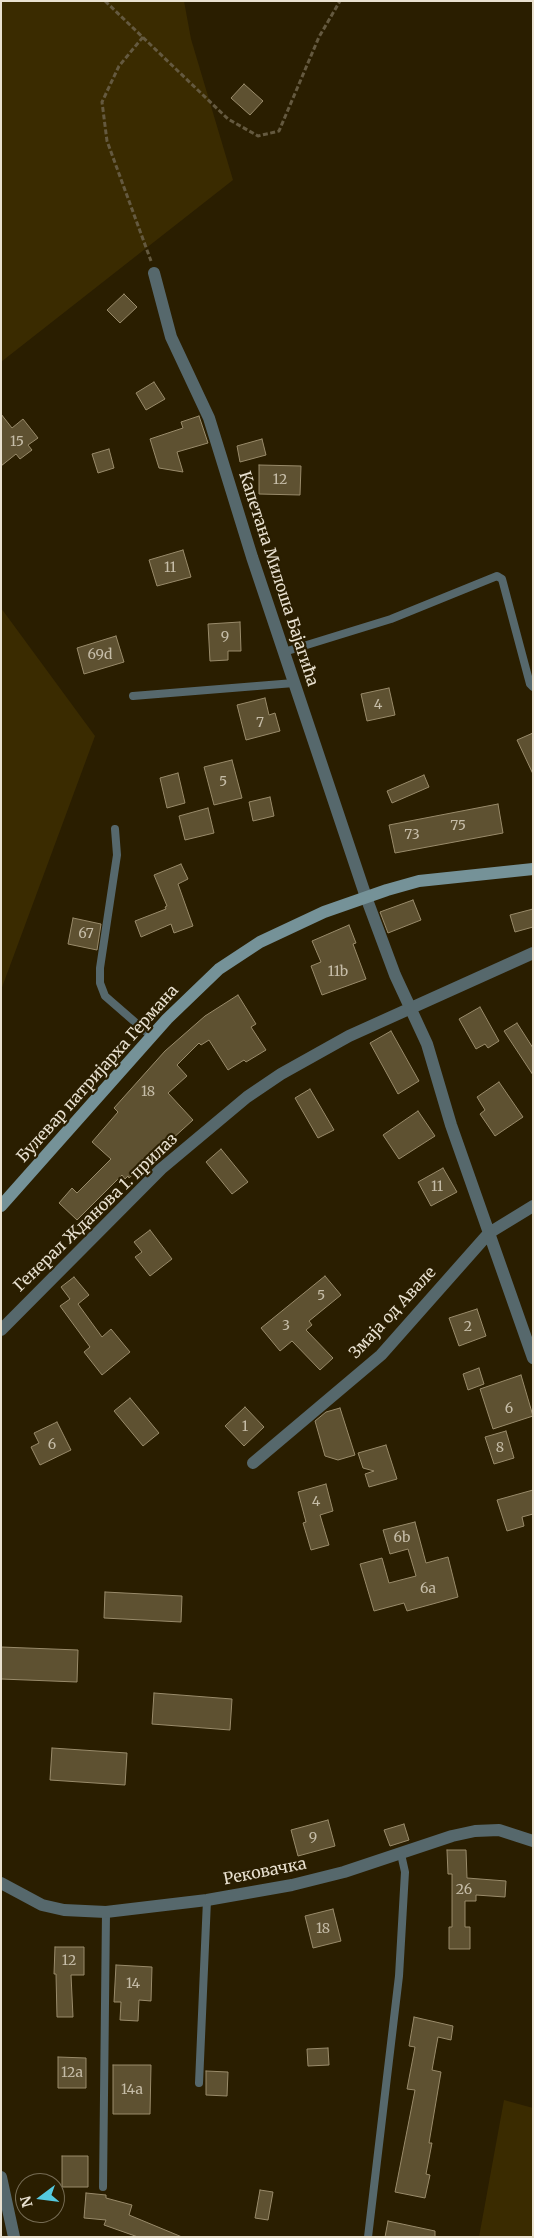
<!DOCTYPE html>
<html>
<head>
<meta charset="utf-8">
<style>
	body { margin:0 }
	#map { position:relative; width:534px; height:2238px; overflow:hidden; background:#2a1e00; font-family:Merriweather,serif }
	canvas { display:block }
	.frame { position:absolute; inset:0; border:2px solid #e9e1d0; pointer-events:none }
	.north { position:absolute; left:15px; top:2173px; width:50px; height:50px; box-sizing:border-box; background:#2a1e00; border:1px solid #766c53; border-radius:50%; rotate:255deg; font-size:14px; font-weight:700; line-height:20px; text-align:center; color:#e9e1d0 }
	.north::after { content:''; display:block; margin:auto; width:18px; height:22px; background:#55cadf; clip-path:polygon(50% 0,100% 100%,50% 72%,0 100%) }
</style>
</head>
<body>
<div id="map">
<canvas width="534" height="2238"></canvas>
<div class="frame"></div>
<div class="north">N</div>
</div>
<script>
const context = document.querySelector('canvas').getContext('2d');
context.lineJoin = 'round';
function fillPath(path, color) { context.fillStyle = color; context.fill(path, 'evenodd'); }
const toPath = rows => new Path2D(rows.map(r => 'M' + r).join(''));
function strokePath(path, color, width, dash) { context.strokeStyle = color; context.lineWidth = width; context.lineCap = dash ? 'butt' : 'round'; context.setLineDash(dash || []); context.stroke(path); }
function label(font, color, halo, rows, align = 'center') {
  context.font = font + ' Merriweather,serif'; context.lineWidth = 4.5; context.setLineDash([]); context.textBaseline = 'middle'; context.strokeStyle = halo; context.fillStyle = color; for (const [text, x, y, turn = 0] of rows) {
    context.save(); context.translate(x, y); context.rotate((+turn || 0) * Math.PI / 180); context.textAlign = isNaN(turn) ? turn : align; if (halo) context.strokeText(text, 0, 0); context.fillText(text, 0, 0); context.restore();
  }
}
const green = toPath([
	[1,1,184,1,191,39,233,180,1,362],
	[1,608,95,736,1,990],
	[504,2100,533,2108,533,2237,479,2237]
]);
const building = toPath([
	[244,84,263,101,250,115,231,98,244,84],
	[124,294,137,307,120,323,107,310,124,294],
	[154,382,165,399,146,410,136,393,154,382],
	[1,414,12,428,23,419,38,438,28,445,32,450,20,459,16,454,1,466,1,414],
	[199,416,208,443,177,452,183,472,159,468,150,439,183,428,181,422,199,416],
	[262,439,266,455,240,462,237,446,262,439],
	[109,449,114,468,98,473,92,454,109,449],
	[259,465,301,466,300,495,259,494,259,465],
	[183,550,191,577,157,586,149,560,183,550],
	[240,622,241,651,228,651,228,660,210,661,208,624,240,622],
	[116,636,124,662,84,674,77,648,116,636],
	[389,688,395,715,367,721,361,694,389,688],
	[265,698,269,715,275,713,280,731,246,740,237,705,265,698],
	[533,733,533,774,517,740,533,733],
	[232,760,242,798,214,805,204,767,232,760],
	[178,773,185,803,167,808,160,778,178,773],
	[424,775,429,787,392,803,387,791,424,775],
	[270,797,274,816,253,821,249,802,270,797],
	[498,804,503,833,395,853,389,825,498,804],
	[208,808,214,833,185,840,179,816,208,808],
	[181,864,188,879,178,884,193,926,174,933,171,924,141,937,135,921,166,909,165,907,167,906,154,875,181,864],
	[413,900,421,920,388,933,380,912,413,900],
	[533,909,533,927,515,932,510,915,533,909],
	[73,918,101,924,97,950,68,944,73,918],
	[349,925,356,943,353,944,366,979,322,995,311,966,321,962,312,941,349,925],
	[238,995,256,1024,251,1027,266,1050,246,1062,244,1060,228,1070,209,1040,201,1045,199,1043,177,1065,187,1076,168,1093,193,1120,129,1178,128,1176,125,1179,122,1175,77,1220,59,1203,72,1188,77,1193,111,1159,92,1142,118,1112,114,1108,165,1051,205,1016,238,995],
	[480,1007,499,1041,488,1048,485,1044,476,1049,459,1019,480,1007],
	[517,1023,533,1048,533,1075,504,1031,517,1023],
	[391,1031,419,1081,398,1094,370,1043,391,1031],
	[499,1082,523,1117,495,1136,480,1114,485,1110,477,1097,499,1082],
	[310,1089,334,1130,318,1138,295,1098,310,1089],
	[418,1111,435,1136,399,1159,383,1135,418,1111],
	[221,1149,248,1182,232,1194,206,1162,221,1149],
	[443,1168,457,1192,431,1206,418,1182,443,1168],
	[150,1230,172,1259,150,1276,135,1257,142,1252,134,1242,150,1230],
	[325,1276,341,1295,309,1321,312,1325,306,1330,333,1358,320,1370,292,1341,280,1351,261,1328,325,1276],
	[74,1277,89,1295,78,1304,102,1337,111,1329,130,1352,102,1375,84,1352,90,1347,60,1306,70,1299,61,1287,74,1277],
	[477,1309,486,1336,459,1346,449,1318,477,1309],
	[479,1368,484,1384,468,1390,463,1374,479,1368],
	[521,1375,533,1416,493,1429,480,1389,521,1375],
	[130,1398,159,1433,143,1446,114,1411,130,1398],
	[245,1407,264,1427,244,1446,225,1426,245,1407],
	[340,1408,355,1455,338,1460,325,1456,315,1421,326,1412,340,1408],
	[57,1422,71,1450,40,1465,31,1447,39,1443,34,1433,57,1422],
	[506,1431,514,1458,494,1464,485,1437,506,1431],
	[386,1445,397,1479,369,1487,365,1474,374,1471,363,1468,358,1453,386,1445],
	[326,1484,333,1511,320,1515,329,1545,311,1550,303,1523,306,1522,298,1492,326,1484],
	[533,1490,533,1514,522,1517,524,1526,507,1531,497,1500,533,1490],
	[415,1522,426,1563,448,1557,458,1597,407,1611,404,1603,374,1611,360,1564,382,1558,389,1583,416,1576,408,1549,390,1554,383,1530,415,1522],
	[105,1592,182,1596,181,1622,104,1618,105,1592],
	[1,1647,78,1650,77,1682,1,1679,1,1647],
	[154,1693,232,1699,230,1730,152,1724,154,1693],
	[52,1748,127,1753,125,1785,50,1780,52,1748],
	[328,1820,335,1846,298,1856,291,1830,328,1820],
	[404,1824,409,1840,390,1846,384,1830,404,1824],
	[447,1850,466,1850,467,1878,506,1881,505,1897,476,1895,476,1901,465,1901,465,1927,470,1927,470,1949,449,1949,449,1927,452,1927,452,1874,448,1874,447,1850],
	[333,1909,341,1941,313,1948,305,1916,333,1909],
	[55,1947,84,1947,84,1975,71,1975,73,2017,57,2017,56,1974,54,1974,55,1947],
	[116,1965,152,1967,151,2001,139,2000,138,2021,120,2020,121,2002,114,2002,116,1965],
	[414,2017,453,2026,451,2040,438,2037,432,2070,441,2072,429,2143,432,2143,426,2174,430,2175,425,2198,395,2192,415,2090,407,2089,415,2047,409,2046,414,2017],
	[328,2048,329,2065,308,2066,307,2049,328,2048],
	[58,2057,86,2058,86,2088,58,2088,58,2057],
	[113,2065,151,2065,150,2114,113,2114,113,2065],
	[206,2071,228,2072,227,2096,206,2095,206,2071],
	[62,2156,88,2156,88,2187,62,2187,62,2156],
	[260,2190,273,2192,268,2220,255,2218,260,2190],
	[86,2193,106,2195,106,2198,132,2205,129,2215,182,2237,138,2237,104,2225,106,2220,84,2218,86,2193],
	[388,2221,435,2231,435,2237,385,2237,388,2221]
]);
const path = toPath([
	[105,1,228,119,258,136,279,131,319,37,340,1],
	[143,37,119,66,102,102,107,141,151,261]
]);
const lane = toPath([
	[284,652,391,619,497,576,502,579,530,684,533,687],
	[133,696,294,683],
	[115,829,117,855,100,968,100,983,105,996,151,1036],
	[199,2083,207,1900],
	[103,2187,106,1912],
	[368,2237,399,1976,405,1872,401,1854]
]);
const street = toPath([
	[154,273,171,337,209,418,252,557,366,897,395,975,427,1044,451,1125,533,1358],
	[1,1330,161,1169,247,1097,281,1074,349,1036,533,953],
	[253,1463,381,1355,489,1233,533,1206],
	[1,1883,42,1905,64,1910,106,1912,207,1900,292,1885,344,1872,452,1836,475,1831,499,1830,533,1841],
	[1,2177,14,2237]
]);
const secondary = toPath([
	[1,1206,167,1019,219,969,260,942,324,912,387,890,419,881,533,869]
]);
const numberNames = [
	["15",17,442],
	["12",280,480],
	["11",170,568],
	["9",225,637],
	["69d",100,655],
	["4",378,705],
	["7",260,723],
	["5",223,782],
	["75",458,826],
	["73",412,835],
	["67",86,934],
	["11b",338,972],
	["18",148,1092],
	["11",437,1187],
	["5",321,1296],
	["3",286,1326],
	["2",468,1327],
	["6",509,1409],
	["1",245,1427],
	["6",52,1445],
	["8",500,1448],
	["4",316,1502],
	["6b",402,1538],
	["6a",428,1589],
	["9",313,1838],
	["26",464,1890],
	["18",323,1929],
	["12",69,1961],
	["14",133,1984],
	["12a",72,2073],
	["14a",132,2090]
];
const streetNames = [
	["Капетана Милоша Бајагића",278,579,72],
	["Булевар патријарха Германа",98,1074,-48],
	["Генерал Жданова 1. прилаз",96,1213,-44],
	["Змаја од Авале",393,1313,-47],
	["Рековачка",265,1872,-11]
];
fillPath(green, '#3a2b00');
fillPath(building, '#5e5131');
strokePath(building, '#998b6a', 1);
strokePath(path, '#64593f', 3, [5, 2.5]);
strokePath(lane, '#56686c', 8);
strokePath(street, '#56686c', 12);
strokePath(secondary, '#759298', 12);
label('14px', '#c6bda8', null, numberNames);
label('16px', '#e9e1d0', '#2a1e00', streetNames);
</script>
</body>
</html>
